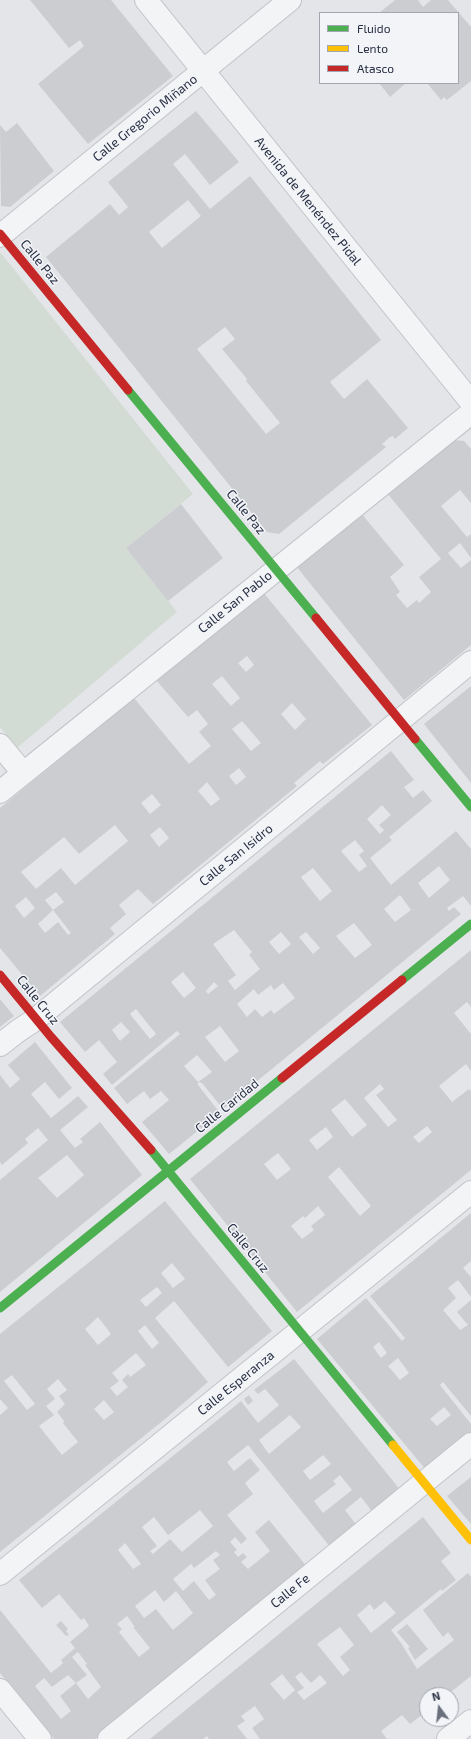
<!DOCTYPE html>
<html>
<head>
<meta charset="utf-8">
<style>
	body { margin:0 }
	#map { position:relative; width:471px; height:1739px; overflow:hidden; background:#e4e5e9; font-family:"Exo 2",sans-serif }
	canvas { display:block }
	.legend { position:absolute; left:319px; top:12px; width:140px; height:72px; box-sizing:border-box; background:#f2f4f8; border:1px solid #a2a6b0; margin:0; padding:5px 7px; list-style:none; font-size:12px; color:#293043 }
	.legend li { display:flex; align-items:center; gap:8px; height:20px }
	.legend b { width:20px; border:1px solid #a2a6b0 }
	.north { position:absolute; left:419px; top:1687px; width:40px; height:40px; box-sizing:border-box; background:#f2f4f8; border:1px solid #a2a6b0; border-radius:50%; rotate:345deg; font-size:11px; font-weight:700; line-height:16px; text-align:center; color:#293043 }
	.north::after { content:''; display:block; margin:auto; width:14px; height:18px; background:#6a6f7d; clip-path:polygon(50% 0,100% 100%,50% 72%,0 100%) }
</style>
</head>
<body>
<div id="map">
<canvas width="471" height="1739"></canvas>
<ul class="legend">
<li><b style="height:5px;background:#4caf50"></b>Fluido</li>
<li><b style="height:5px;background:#ffc107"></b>Lento</li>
<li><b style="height:5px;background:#c62828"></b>Atasco</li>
</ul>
<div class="north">N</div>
</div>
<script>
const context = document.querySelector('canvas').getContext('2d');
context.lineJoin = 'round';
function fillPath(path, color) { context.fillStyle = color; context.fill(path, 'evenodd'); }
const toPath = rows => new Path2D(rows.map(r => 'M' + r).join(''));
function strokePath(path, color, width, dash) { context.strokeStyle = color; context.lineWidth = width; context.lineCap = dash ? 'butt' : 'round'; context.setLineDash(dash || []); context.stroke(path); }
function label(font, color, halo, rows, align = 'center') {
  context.font = font + ' "Exo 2",sans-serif'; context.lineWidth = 3; context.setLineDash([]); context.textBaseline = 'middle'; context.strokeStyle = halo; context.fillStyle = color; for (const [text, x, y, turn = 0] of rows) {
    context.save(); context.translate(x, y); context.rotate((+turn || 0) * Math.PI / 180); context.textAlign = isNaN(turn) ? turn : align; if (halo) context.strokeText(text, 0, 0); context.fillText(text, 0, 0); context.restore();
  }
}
const green = toPath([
	[1,253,193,494,126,548,177,612,17,748,0,727,0,254]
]);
const building = toPath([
	[30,0,111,0,173,76,88,144,38,84,84,46,80,40,69,48],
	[395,0,418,0,423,7,431,0,448,0,471,27,471,81,447,100,444,97,441,100,427,83,458,83,458,13,379,13],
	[379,83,406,83,390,97],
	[196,111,239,162,210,185,185,154,173,164,210,209,250,176,381,340,330,382,344,399,367,379,408,428,395,439,393,436,390,437,382,444,386,447,279,534,267,532,46,257,110,204,119,215,128,207,108,182],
	[188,200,201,216,162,248,149,232],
	[225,327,235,339,222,349,247,379,246,381,280,423,266,434,197,349],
	[17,123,54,171,10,207,1,206,0,125,6,132],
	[452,440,464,441,471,449,471,503,460,490,441,506,467,537,471,534,471,558,460,543,448,553,461,568,471,560,471,645,404,700,296,566,361,513,404,565,390,577,400,592,396,595,407,608,417,600,419,603,431,592,419,577,441,559,387,493],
	[181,504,223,558,168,601,126,548],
	[263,592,372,725,323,764,320,761,294,783,297,786,153,904,138,889,119,905,126,914,110,928,115,934,40,996,0,948,0,808,134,698,189,764,211,746,199,732,208,724,197,710,188,717,156,680],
	[247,656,254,665,246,672,238,663],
	[222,676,240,698,231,706,212,684],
	[292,703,306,719,295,730,281,714],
	[242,721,261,743,251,751,232,729],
	[239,768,246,777,236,785,229,776],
	[207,782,220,799,211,806,198,791],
	[152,794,161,805,150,814,141,803],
	[115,825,128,841,75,885,61,868,36,889,21,872,64,837,79,854],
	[160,827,169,838,159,847,150,835],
	[56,892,64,902,53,910,71,933,68,935,58,922,45,933,38,924,53,910,45,900],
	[26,897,35,908,24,918,15,906],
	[471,686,471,783,424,724],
	[391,751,414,780,404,787,413,798,423,790,432,801,389,837,392,840,370,858,391,885,456,831,471,849,471,906,463,896,447,908,449,911,454,907,461,914,223,1109,202,1083,198,1082,198,1085,220,1113,169,1154,142,1122,169,1100,161,1091,150,1099,144,1091,127,1104,114,1088,180,1034,177,1031,112,1085,103,1074,117,1062,99,1040,85,1052,60,1022],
	[382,805,391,815,379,825,384,830,380,834,367,819],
	[355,840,364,851,359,855,367,866,359,872,341,851],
	[439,866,450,880,429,898,418,883],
	[313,868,332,891,320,901,301,877],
	[400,895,411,910,395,922,384,909],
	[354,923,372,945,355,958,336,936],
	[234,930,252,952,249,955,260,969,235,990,228,981,236,975,213,944],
	[281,932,291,944,279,954,269,942],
	[306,932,320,948,313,954,299,937],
	[183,972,196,988,184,998,171,982],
	[214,982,218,986,208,994,206,991],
	[283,983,295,998,274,1014,271,1010,262,1017,255,1009,247,1017,237,1004,254,989,258,995,271,985,274,990],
	[136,1009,156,1034,150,1039,130,1014],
	[121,1022,130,1032,120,1041,112,1030],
	[220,1026,239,1051,225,1062,205,1037],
	[197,1055,212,1072,198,1082,184,1066],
	[471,950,471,1007,467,1002,454,1013,471,1034,471,1071,466,1064,439,1086,452,1102,469,1089,471,1091,471,1170,297,1312,190,1179],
	[380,1084,384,1089,376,1095,397,1120,388,1127,364,1098],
	[345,1099,367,1125,352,1137,331,1110],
	[427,1126,432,1132,419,1143,413,1137],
	[326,1127,333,1137,317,1150,309,1140],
	[278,1153,291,1169,277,1180,264,1164],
	[339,1167,371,1206,360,1216,328,1177],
	[318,1206,325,1215,311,1226,314,1230,302,1239,291,1226,303,1216,305,1218],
	[0,999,14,1016,0,1027],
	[35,1042,72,1088,59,1099,45,1082,31,1094,51,1118,78,1096,88,1107,60,1130,75,1148,83,1142,80,1139,100,1122,142,1175,0,1292,0,1180,48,1140,38,1128,25,1139,28,1143,2,1165,0,1162,0,1075,10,1088,20,1079,8,1065],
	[67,1155,84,1175,57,1198,38,1178],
	[165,1201,272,1331,228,1367,174,1301,155,1318,208,1382,165,1419,0,1552,0,1415,8,1408,0,1399,0,1334],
	[172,1263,185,1279,173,1288,161,1273],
	[157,1287,162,1293,146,1307,140,1300],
	[98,1317,111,1334,98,1345,85,1329],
	[145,1325,159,1343,152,1349,138,1331],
	[136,1353,146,1365,130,1377,128,1374,122,1380,128,1387,117,1396,110,1388,119,1381,112,1373],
	[12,1375,35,1404,27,1410,4,1381],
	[58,1379,67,1390,59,1396,65,1404,57,1412,64,1421,63,1423,78,1442,62,1455,39,1426,54,1415,46,1406,55,1399,47,1389],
	[104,1400,114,1412,104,1420,94,1409],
	[471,1213,471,1261,463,1268,471,1277,471,1297,458,1280,448,1288,456,1298,443,1310,460,1330,468,1325,457,1312,471,1300,471,1416,443,1382,440,1385,471,1424,471,1435,427,1471,317,1339,366,1298,402,1341,405,1338,370,1296],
	[379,1342,387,1353,381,1358,373,1347],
	[398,1358,409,1373,400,1380,388,1366],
	[444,1407,451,1415,437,1426,430,1419],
	[294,1359,402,1492,374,1514,361,1497,345,1510,358,1527,331,1548,248,1445,227,1462,234,1471,250,1458,260,1470,245,1483,253,1494,227,1515,247,1539,241,1544,235,1537,230,1542,237,1550,234,1552,238,1557,243,1553,247,1557,241,1562,248,1569,270,1551,255,1532,269,1520,308,1568,95,1739,54,1739,0,1673,0,1610,51,1673,61,1665,63,1663,61,1660,75,1648,70,1642,89,1626,84,1618,81,1620,59,1594,42,1608,19,1580,241,1401,258,1423,279,1405,265,1389,258,1394,254,1390],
	[290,1415,301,1427,269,1454,259,1440],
	[323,1455,331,1464,310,1480,303,1471],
	[340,1475,352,1490,323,1513,314,1501,336,1484,333,1481],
	[200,1510,213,1526,182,1552,170,1539,153,1554,150,1551,157,1546,142,1527,154,1517,168,1535],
	[125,1543,141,1564,133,1569,118,1550],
	[216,1551,220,1555,213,1560,220,1569,205,1580,216,1595,209,1600,194,1581,183,1591,173,1579,191,1564,194,1568],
	[155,1590,164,1602,176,1591,193,1613,173,1630,156,1609,144,1618,135,1606],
	[127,1616,135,1627,133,1627,150,1648,139,1657,119,1632,122,1629,117,1624],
	[78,1652,87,1664,85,1665,101,1687,88,1699,76,1683,60,1696,71,1711,61,1719,35,1686,44,1678,52,1687,68,1675,76,1683,87,1675,72,1657],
	[249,1395,253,1401,248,1405,244,1399],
	[471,1477,471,1524,447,1496],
	[423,1517,451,1553,441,1561,456,1580,442,1591,441,1589,391,1630,401,1643,417,1669,454,1640,448,1632,443,1637,423,1610,468,1573,471,1577,471,1676,447,1695,434,1695,431,1691,420,1700,427,1711,410,1724,402,1715,381,1731,387,1739,260,1739,252,1728,264,1719,255,1706,241,1716,245,1721,237,1726,247,1739,209,1739,207,1736,203,1739,150,1739],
	[385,1601,396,1613,371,1633,357,1615,370,1604,374,1610],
	[340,1627,354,1645,340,1657,350,1670,343,1676,317,1644],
	[301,1672,311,1683,320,1675,327,1683,304,1700,297,1692,304,1688,295,1677],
	[282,1674,295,1690,284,1700,270,1684],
	[61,1621,68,1629,66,1631,69,1635,66,1636,56,1625],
	[407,1624,428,1649,415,1660,408,1648,410,1647,397,1632]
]);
const street = toPath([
	[146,0,471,402],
	[0,236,290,0],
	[0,745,23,773],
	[0,792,471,413],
	[0,1045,18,1031,36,1019,471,662],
	[0,1574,471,1192],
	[0,1690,40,1739],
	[109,1739,471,1444],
	[448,1739,471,1721]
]);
const fast = toPath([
	[128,390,316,618],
	[415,739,471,807],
	[402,980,471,924],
	[151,1150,393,1445],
	[0,1308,282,1078]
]);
const slow = toPath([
	[393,1445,471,1540]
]);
const jam = toPath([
	[0,234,128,390],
	[316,618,415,739],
	[0,975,51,1037,151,1150],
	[282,1078,402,980]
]);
const streetNames = [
	["Calle Gregorio Miñano",145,118,-39],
	["Avenida de Menéndez Pidal",308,201,51],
	["Calle Paz",40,262,51],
	["Calle Paz",246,512,51],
	["Calle San Pablo",235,602,-39],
	["Calle San Isidro",236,855,-39],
	["Calle Cruz",38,1000,51],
	["Calle Caridad",227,1106,-39],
	["Calle Cruz",248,1248,51],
	["Calle Esperanza",236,1383,-39],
	["Calle Fe",290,1591,-39]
];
fillPath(green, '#d3dcd4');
fillPath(building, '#cccdd1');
strokePath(street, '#c2c3c7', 24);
strokePath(street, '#f3f4f6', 22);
strokePath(fast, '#4caf50', 9);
strokePath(slow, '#ffc107', 9);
strokePath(jam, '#c62828', 9);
label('13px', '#293043', '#f2f4f8', streetNames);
</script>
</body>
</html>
